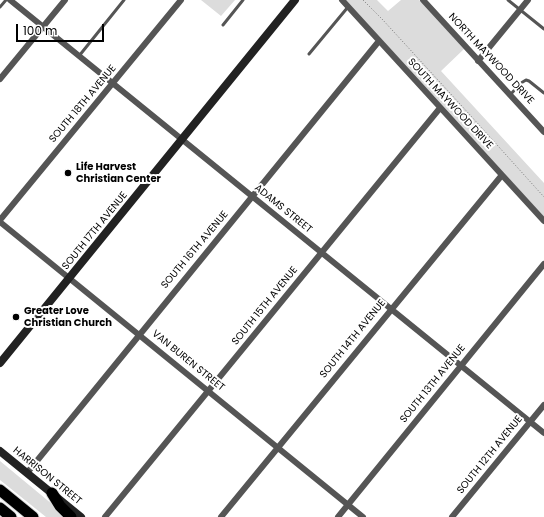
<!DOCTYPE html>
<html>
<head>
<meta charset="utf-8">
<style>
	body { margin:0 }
	#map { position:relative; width:544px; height:517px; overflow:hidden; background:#fff; font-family:Poppins,sans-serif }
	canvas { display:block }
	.scale { position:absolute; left:16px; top:24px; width:88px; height:18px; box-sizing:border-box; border:2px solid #000; border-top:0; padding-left:5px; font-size:12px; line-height:14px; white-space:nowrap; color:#000; -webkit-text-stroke:3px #fff; paint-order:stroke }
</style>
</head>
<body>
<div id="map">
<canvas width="544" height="517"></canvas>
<div class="scale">100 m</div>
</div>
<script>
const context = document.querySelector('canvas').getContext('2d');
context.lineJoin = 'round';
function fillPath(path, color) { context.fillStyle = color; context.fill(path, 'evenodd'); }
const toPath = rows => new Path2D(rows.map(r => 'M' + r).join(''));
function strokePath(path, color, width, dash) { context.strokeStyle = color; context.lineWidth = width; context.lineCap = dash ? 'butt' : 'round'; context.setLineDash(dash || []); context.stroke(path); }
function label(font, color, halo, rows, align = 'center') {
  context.font = font + ' Poppins,sans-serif'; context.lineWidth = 4; context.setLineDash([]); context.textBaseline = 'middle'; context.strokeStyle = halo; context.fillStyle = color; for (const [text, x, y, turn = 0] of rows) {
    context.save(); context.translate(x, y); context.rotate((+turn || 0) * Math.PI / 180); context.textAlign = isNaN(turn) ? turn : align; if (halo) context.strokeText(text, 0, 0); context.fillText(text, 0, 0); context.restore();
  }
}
const green = toPath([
	[201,0,235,0,221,16],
	[345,0,377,0,388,11,401,0,419,0,464,49,441,71,544,183,544,217],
	[0,461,58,509,66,517,46,517,0,480]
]);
const path = toPath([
	[363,0,382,19,471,116,544,197]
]);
const lane = toPath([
	[508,0,544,29],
	[0,7,6,0],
	[223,25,243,0],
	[309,54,348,7],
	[79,56,124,0],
	[510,95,521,83,526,80,529,81,544,93]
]);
const street = toPath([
	[10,0,544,433],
	[342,0,544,221],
	[423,0,544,132],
	[478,61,528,0],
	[0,79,65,0],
	[0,220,181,0],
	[0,222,363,517],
	[27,473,379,41],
	[105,517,440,108],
	[221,517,502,175],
	[338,517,544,264],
	[452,517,544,405]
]);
const secondary = toPath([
	[0,363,295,0],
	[0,451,81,517]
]);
const highway = toPath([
	[0,490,33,517],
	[52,493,60,506,71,517],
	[0,508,11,517]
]);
const markers = [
	[68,173,4,"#000"],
	[16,317,4,"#000"]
];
const streetNames = [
	["NORTH MAYWOOD DRIVE",491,59,47],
	["SOUTH 18TH AVENUE",83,104,-50],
	["SOUTH MAYWOOD DRIVE",450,104,47],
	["ADAMS STREET",283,209,39],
	["SOUTH 17TH AVENUE",95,231,-51],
	["SOUTH 16TH AVENUE",195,250,-50],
	["SOUTH 15TH AVENUE",265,306,-51],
	["SOUTH 14TH AVENUE",353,339,-51],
	["VAN BUREN STREET",188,361,39],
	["SOUTH 13TH AVENUE",433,384,-51],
	["SOUTH 12TH AVENUE",490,455,-51],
	["HARRISON STREET",47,476,39]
];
const poiNames = [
	["Life Harvest",76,167],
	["Christian Center",76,179],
	["Greater Love",24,311],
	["Christian Church",24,323]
];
fillPath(green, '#dcdcdc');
strokePath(highway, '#dbdbdb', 13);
strokePath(path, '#777', 1, [1, 2]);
strokePath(lane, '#555', 3);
strokePath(street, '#555', 6);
strokePath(secondary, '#222', 8);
strokePath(highway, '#000', 11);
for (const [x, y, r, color] of markers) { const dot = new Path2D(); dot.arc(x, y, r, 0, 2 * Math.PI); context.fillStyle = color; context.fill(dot); strokePath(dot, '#fff', 1.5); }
label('10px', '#000', '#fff', streetNames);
label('bold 10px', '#000', '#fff', poiNames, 'left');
</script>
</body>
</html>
